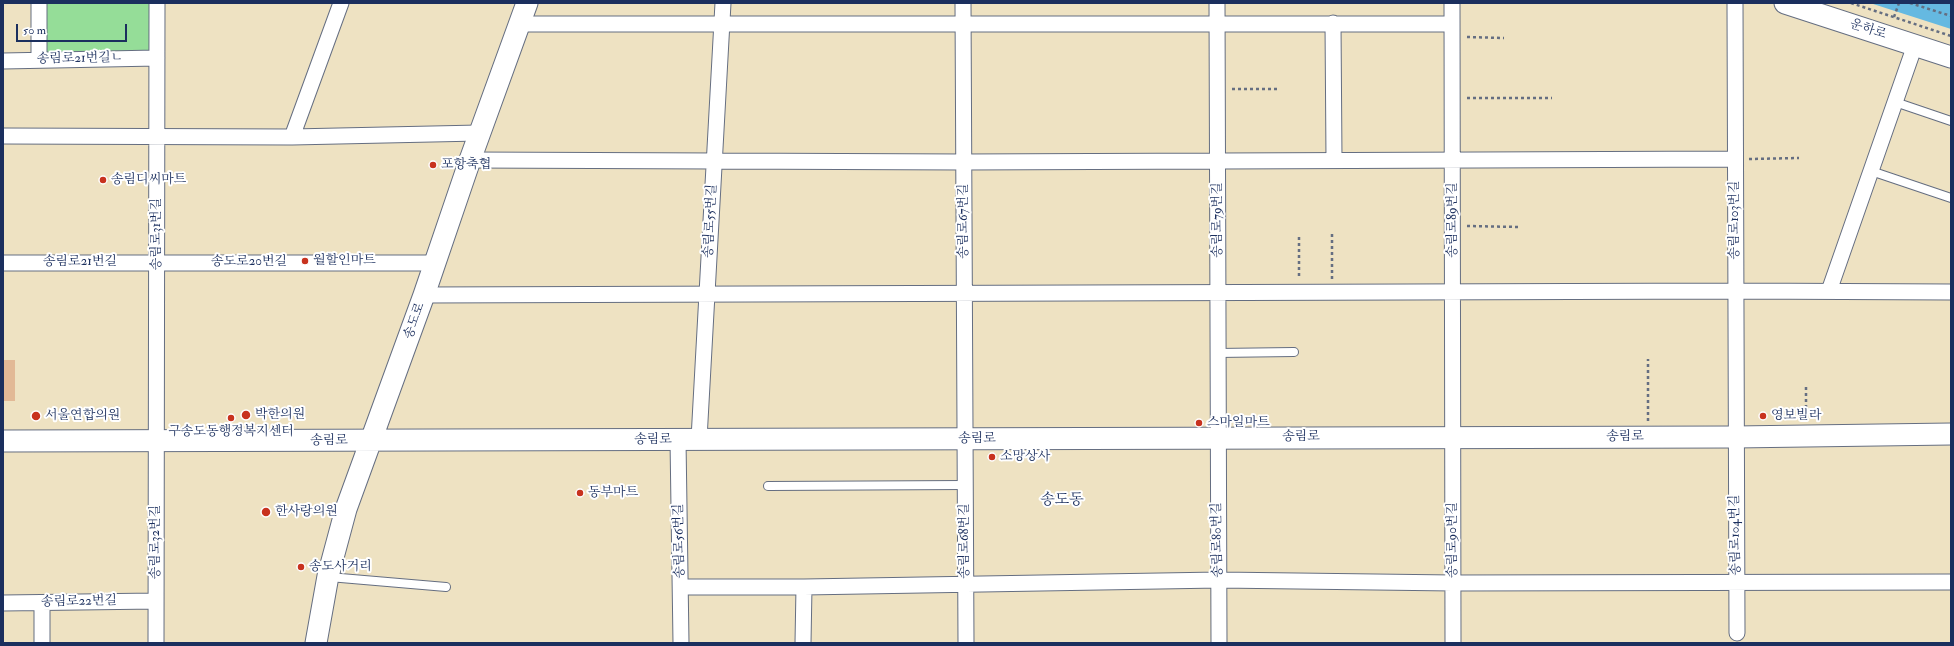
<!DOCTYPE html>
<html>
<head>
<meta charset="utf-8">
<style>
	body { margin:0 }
	#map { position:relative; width:1954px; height:646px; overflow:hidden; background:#eee2c2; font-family:"IM FELL Double Pica",serif }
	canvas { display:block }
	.frame { position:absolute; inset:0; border:4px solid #1b2f5e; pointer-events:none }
	.scale { position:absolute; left:16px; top:24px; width:111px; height:18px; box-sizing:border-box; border:2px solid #1b2f5e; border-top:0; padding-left:5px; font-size:12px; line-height:14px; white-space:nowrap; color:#1b2f5e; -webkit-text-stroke:3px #fff; paint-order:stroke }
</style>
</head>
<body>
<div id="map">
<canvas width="1954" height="646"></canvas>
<div class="frame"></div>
<div class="scale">50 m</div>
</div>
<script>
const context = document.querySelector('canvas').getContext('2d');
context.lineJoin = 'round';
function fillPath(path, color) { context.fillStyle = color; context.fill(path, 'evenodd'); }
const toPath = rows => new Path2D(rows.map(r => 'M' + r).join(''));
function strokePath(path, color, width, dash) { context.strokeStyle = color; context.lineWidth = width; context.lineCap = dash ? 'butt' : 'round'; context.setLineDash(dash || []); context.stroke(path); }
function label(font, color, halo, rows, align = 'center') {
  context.font = font + ' "IM FELL Double Pica","Noto Serif KR",serif'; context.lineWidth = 4; context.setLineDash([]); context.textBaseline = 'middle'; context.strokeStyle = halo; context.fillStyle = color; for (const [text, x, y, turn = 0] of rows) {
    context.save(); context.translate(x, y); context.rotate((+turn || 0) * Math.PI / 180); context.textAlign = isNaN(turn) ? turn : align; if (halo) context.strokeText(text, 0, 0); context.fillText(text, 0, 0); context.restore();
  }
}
const green = toPath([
	[44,3,152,3,152,54,44,54]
]);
const water = toPath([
	[1870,3,1951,3,1951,29]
]);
const building = toPath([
	[3,360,15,360,15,401,3,401]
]);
const path = toPath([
	[1851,3,1951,36],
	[1910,3,1951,16],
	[1894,17,1899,3],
	[1467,37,1504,38],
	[1232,89,1280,89],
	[1467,98,1552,98],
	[1749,159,1799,158],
	[1467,226,1519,227],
	[1332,234,1332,279],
	[1299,237,1299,279],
	[1806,387,1806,420],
	[1648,421,1648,359]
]);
const lane = toPath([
	[1895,102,1951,121],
	[1871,171,1951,198],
	[1217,353,1294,352],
	[768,486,965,485],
	[329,577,446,587]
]);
const street = toPath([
	[963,3,966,643],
	[1217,3,1219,643],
	[1452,3,1453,643],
	[1735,3,1737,633],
	[1333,23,1334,160],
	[519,24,1452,24],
	[39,60,39,3],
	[3,61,157,58],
	[3,136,292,137,479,133],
	[292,137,341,3],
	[470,160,964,162,1735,159],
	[3,263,435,263],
	[1829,291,1915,45],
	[424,295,1735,291,1951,292],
	[699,439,723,3],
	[678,440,681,643],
	[681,587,804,587,1219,580,1453,583,1951,582],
	[3,603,156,601],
	[42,603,42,643],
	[156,643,157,3],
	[803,643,804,587]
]);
const secondary = toPath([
	[1785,3,1951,57],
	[3,441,1735,437,1951,434],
	[316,643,328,576,346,509,424,295,470,160,527,3]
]);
const markers = [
	[433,165,4,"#c8321e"],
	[103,180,4,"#c8321e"],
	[305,261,4,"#c8321e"],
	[246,415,5,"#c8321e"],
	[36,416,5,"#c8321e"],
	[1763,416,4,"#c8321e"],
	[231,418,4,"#c8321e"],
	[1199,423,4,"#c8321e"],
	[992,457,4,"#c8321e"],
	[580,493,4,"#c8321e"],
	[266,512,5,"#c8321e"],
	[301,567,4,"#c8321e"]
];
const streetNames = [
	["운하로",1868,30,18],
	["송림로21번길ㄴ",80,59,-1],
	["송림로79번길",1218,220,-90],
	["송림로89번길",1453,220,-90],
	["송림로103번길",1735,220,-90],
	["송림로55번길",711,221,-87],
	["송림로67번길",964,221,-90],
	["송림로31번길",157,234,-90],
	["송림로21번길",80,262],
	["송도로20번길",249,262],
	["송도로",415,321,-70],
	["송림로",1301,437],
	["송림로",1625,437],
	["송림로",977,439],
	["송림로",653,440],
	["송림로",329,441],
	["송림로104번길",1736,535,-91],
	["송림로80번길",1218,540,-91],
	["송림로90번길",1453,540,-90],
	["송림로56번길",680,541,-91],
	["송림로68번길",965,541,-90],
	["송림로32번길",156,542,-90],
	["송림로22번길",79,602,-1]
];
const poiNames = [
	["포항축협",441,165],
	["송림디씨마트",111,180],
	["월할인마트",313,261],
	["박한의원",255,415],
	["서울연합의원",45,416],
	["영보빌라",1771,416],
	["스마일마트",1207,423],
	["구송도동행정복지센터",231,432,"center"],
	["소망상사",1000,457],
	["동부마트",588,493],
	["한사랑의원",275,512],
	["송도사거리",309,567]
];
const quarterNames = [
	["송도동",1062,501]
];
fillPath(green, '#95dd98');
fillPath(water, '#65b9e1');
fillPath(building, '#e2b996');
strokePath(lane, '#656e81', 10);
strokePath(street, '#656e81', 17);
strokePath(secondary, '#656e81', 23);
strokePath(path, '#656e81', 2.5, [3, 3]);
strokePath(lane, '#fff', 8);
strokePath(street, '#fff', 15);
strokePath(secondary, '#fff', 21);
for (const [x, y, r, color] of markers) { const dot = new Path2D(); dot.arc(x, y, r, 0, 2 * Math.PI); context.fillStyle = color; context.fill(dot); strokePath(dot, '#fff', 1.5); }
label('13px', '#1b2f5e', '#fff', streetNames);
label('13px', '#1b2f5e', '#fff', poiNames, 'left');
label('15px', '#1b2f5e', '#fff', quarterNames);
</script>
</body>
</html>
